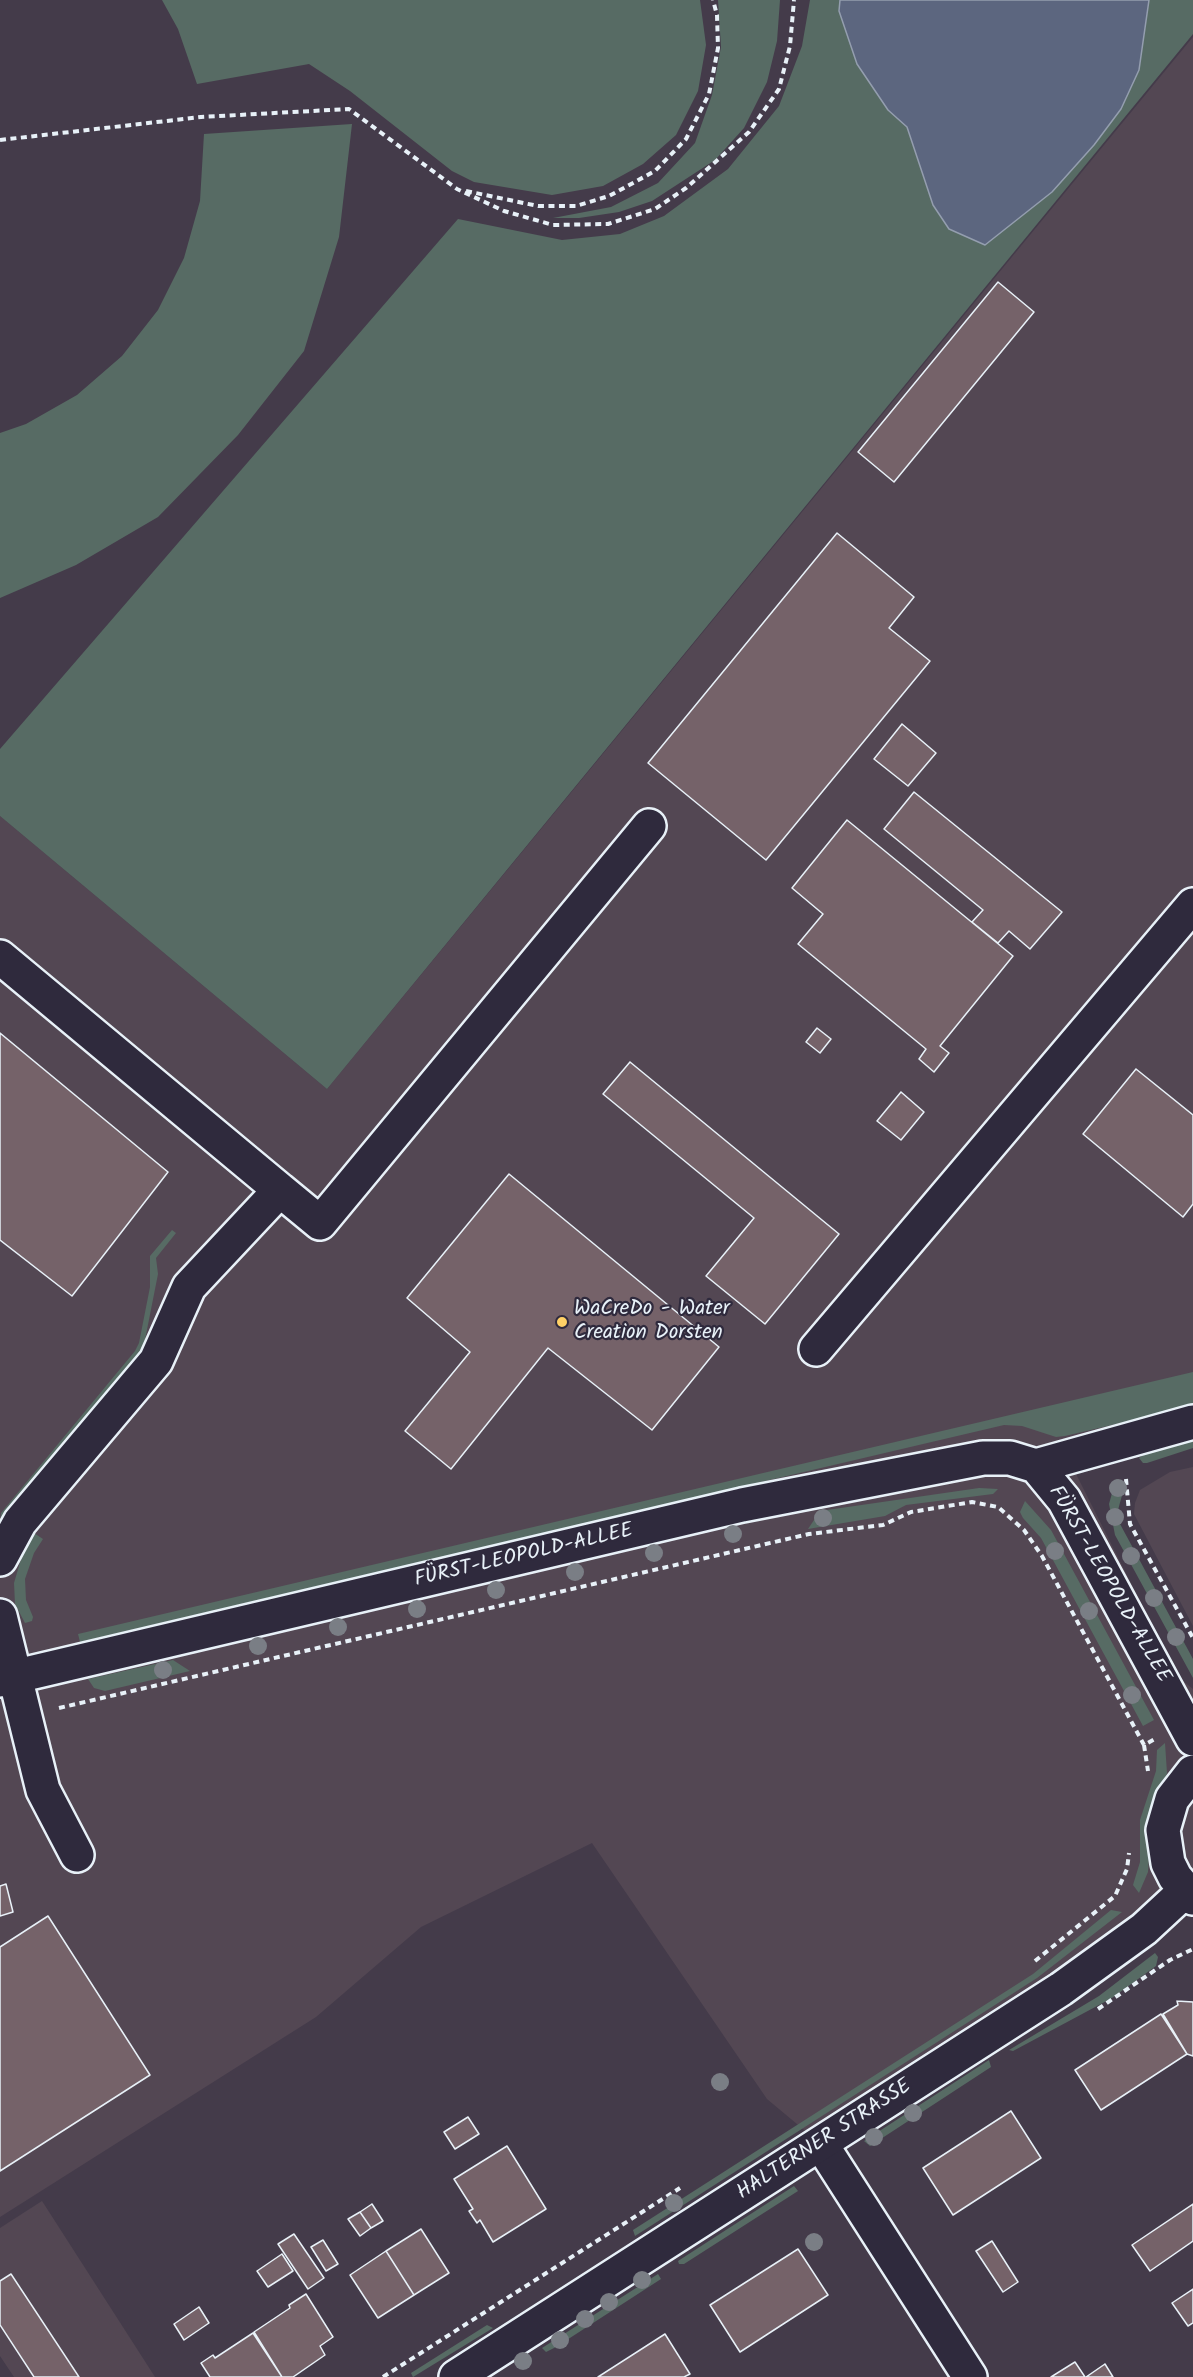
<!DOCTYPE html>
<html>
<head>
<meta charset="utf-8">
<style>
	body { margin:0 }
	canvas { display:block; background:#443b4a }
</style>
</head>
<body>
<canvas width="1193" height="2377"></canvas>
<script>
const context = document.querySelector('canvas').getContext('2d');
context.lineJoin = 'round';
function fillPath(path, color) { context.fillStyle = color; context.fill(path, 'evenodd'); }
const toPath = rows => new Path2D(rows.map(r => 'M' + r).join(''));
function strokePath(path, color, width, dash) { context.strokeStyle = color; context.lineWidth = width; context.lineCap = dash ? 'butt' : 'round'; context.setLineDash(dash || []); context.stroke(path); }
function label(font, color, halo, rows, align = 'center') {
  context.font = font + ' Kalam,sans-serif'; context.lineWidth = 4.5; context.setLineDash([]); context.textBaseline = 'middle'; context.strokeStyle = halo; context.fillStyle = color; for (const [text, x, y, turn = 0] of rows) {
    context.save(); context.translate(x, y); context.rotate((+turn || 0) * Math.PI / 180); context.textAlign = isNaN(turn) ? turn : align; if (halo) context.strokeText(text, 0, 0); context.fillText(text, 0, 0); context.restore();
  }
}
const built = toPath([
	[1193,37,1193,1432,1070,1462,1178,1677,1193,1689,1193,1883,821,2144,767,2099,592,1843,421,1927,316,2017,0,2217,0,816,327,1089],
	[1193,1467,1193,1626,1134,1514,1135,1503,1140,1490,1170,1472],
	[42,2201,155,2377,14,2377,0,2356,0,2228]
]);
const green = toPath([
	[162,0,700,0,706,45,698,91,676,135,643,164,603,186,552,195,474,182,452,171,350,91,309,64,197,84,178,29],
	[718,0,780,0,777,41,767,82,744,128,715,160,652,201,619,212,579,218,553,218,611,207,658,183,695,143,712,95,721,47],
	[810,0,840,0,839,11,888,110,907,127,933,205,1052,192,1094,145,1121,109,1139,70,1149,0,1193,0,1193,34,327,1089,0,816,0,749,458,219,562,240,620,234,664,216,728,169,779,106,802,46],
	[352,124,339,237,304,351,238,435,158,517,76,565,0,598,0,433,26,424,77,395,122,356,158,310,184,258,200,201,204,134],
	[172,1230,176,1233,156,1258,158,1274,143,1350,0,1525,1,1513,135,1351,139,1343,150,1287,150,1256],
	[1193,1372,1193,1406,1065,1436,1056,1437,1022,1426,1004,1425,80,1642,78,1634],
	[1193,1438,1193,1448,1147,1463,1143,1463,1139,1458,1151,1450],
	[1116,1479,1122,1481,1124,1488,1118,1510,1120,1524,1193,1659,1193,1678,1115,1535,1109,1504],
	[979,1488,998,1489,993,1494,906,1505,885,1516,808,1529,820,1511],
	[1025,1501,1051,1530,1154,1720,1143,1726,1041,1538,1023,1518,1020,1512],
	[34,1533,43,1539,34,1553,25,1579,26,1600,33,1617,32,1621,25,1623,15,1604,14,1583,24,1549],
	[173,1660,190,1671,105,1691,94,1688,88,1679],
	[1165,1743,1167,1773,1152,1812,1148,1872,1139,1893,1133,1885,1140,1862,1140,1820,1156,1771,1157,1750],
	[1111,1910,1122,1912,1037,1978,635,2236,633,2230,1033,1974],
	[1155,1953,1158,1957,1156,1966,1112,1998,1013,2051,1009,2050,1099,1996],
	[989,2060,991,2067,870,2146,864,2141],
	[794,2186,798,2191,684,2264,679,2264,678,2261],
	[658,2274,661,2279,556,2347,546,2352,542,2348],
	[487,2325,493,2328,413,2377,411,2373]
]);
const water = toPath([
	[840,0,1149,0,1139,70,1121,109,1094,145,1052,192,985,245,949,229,933,205,907,127,888,110,857,64,839,11,840,0]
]);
const building = toPath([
	[998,282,1034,312,894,482,858,452,998,282],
	[837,533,914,597,889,628,930,661,766,860,648,763,837,533],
	[902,724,936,753,908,786,874,759,902,724],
	[914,792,1062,912,1030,949,1009,931,998,943,972,922,983,910,884,829,914,792],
	[847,820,1013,956,940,1046,949,1053,934,1072,919,1059,926,1049,798,944,823,914,792,888,847,820],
	[817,1028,831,1039,820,1053,806,1042,817,1028],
	[0,1033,168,1172,72,1296,0,1240,0,1033],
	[630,1062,839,1234,765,1324,706,1276,754,1218,603,1094,630,1062],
	[1136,1069,1193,1115,1193,1204,1183,1217,1083,1134,1136,1069],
	[901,1092,924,1112,901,1140,877,1121,901,1092],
	[509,1174,719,1347,652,1430,548,1348,451,1469,405,1431,470,1352,407,1298,509,1174],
	[6,1884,13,1912,0,1916,0,1886,6,1884],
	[48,1916,150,2075,0,2171,0,1947,48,1916],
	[1177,2001,1193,2002,1193,2056,1187,2054,1163,2014,1178,2005,1177,2001],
	[1161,2014,1187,2054,1101,2110,1075,2070,1161,2014],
	[1011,2111,1041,2158,953,2215,923,2168,1011,2111],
	[468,2117,479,2134,455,2149,444,2132,468,2117],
	[507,2146,546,2209,493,2242,480,2220,477,2223,469,2211,473,2209,454,2179,507,2146],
	[372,2204,383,2221,371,2228,360,2212,372,2204],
	[1193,2204,1193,2241,1150,2271,1132,2245,1193,2204],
	[360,2212,371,2228,360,2236,348,2219,360,2212],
	[421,2229,449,2273,414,2295,386,2251,421,2229],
	[294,2234,324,2278,308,2289,278,2244,294,2234],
	[323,2240,338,2264,326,2271,311,2247,323,2240],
	[992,2241,1018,2282,1003,2292,976,2251,992,2241],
	[798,2249,828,2295,740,2352,710,2305,798,2249],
	[386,2251,414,2295,378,2318,350,2275,386,2251],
	[282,2254,293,2271,268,2287,257,2271,282,2254],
	[11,2274,79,2377,34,2377,0,2325,0,2281,11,2274],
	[1193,2289,1193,2323,1188,2326,1172,2303,1193,2289],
	[306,2294,333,2337,320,2346,325,2355,293,2377,282,2377,254,2332,290,2308,289,2305,306,2294],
	[199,2307,209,2323,184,2340,174,2324,199,2307],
	[253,2333,282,2377,210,2377,201,2363,213,2355,215,2358,253,2333],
	[665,2334,690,2374,684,2377,598,2377,665,2334],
	[1075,2362,1085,2377,1051,2377,1075,2362],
	[1105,2364,1113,2377,1086,2377,1105,2364]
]);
const path = toPath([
	[0,140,201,117,349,109,457,189,504,211,553,225,608,224,655,209,686,188,749,132,779,89,790,46,794,0],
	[466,191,538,206,576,206,609,196,655,171,686,139,709,94,718,48,717,15,713,0],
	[1126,1479,1130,1524,1193,1638],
	[59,1708,809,1534,883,1525,911,1512,972,1502,998,1507,1024,1530,1042,1556,1144,1745,1155,1739],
	[1144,1745,1148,1771],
	[1035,1961,1115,1896,1127,1869,1129,1853],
	[1098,2009,1170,1960,1193,1949],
	[383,2377,680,2188]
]);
const minor = toPath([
	[0,957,280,1190,189,1287,156,1361,20,1522,0,1559],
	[280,1190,320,1223,649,826],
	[816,1349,1193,905],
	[1036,1466,1193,1422],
	[0,1616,43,1790,77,1855],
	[0,1680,742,1505,983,1458,1010,1458,1036,1466,1064,1500,1193,1739],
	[821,2144,970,2377]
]);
const major = toPath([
	[1193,1772,1172,1799,1163,1830,1168,1863,1175,1877,1193,1898],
	[456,2377,1061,1989,1144,1929,1185,1891]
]);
const trees = [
	[1118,1488],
	[1115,1517],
	[823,1518],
	[733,1534],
	[1055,1551],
	[654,1553],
	[1131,1556],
	[575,1572],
	[496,1590],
	[1154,1598],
	[417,1609],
	[1089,1611],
	[338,1627],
	[1176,1637],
	[258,1646],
	[163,1670],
	[1132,1695],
	[720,2082],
	[913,2113],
	[874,2137],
	[674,2203],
	[814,2242],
	[642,2280],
	[609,2302],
	[585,2319],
	[560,2340],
	[523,2361]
];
const markers = [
	[562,1322,6,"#ffd166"]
];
const poiNames = [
	["WaCreDo - Water",574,1310],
	["Creation Dorsten",574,1334]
];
const streetNames = [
	["FÜRST-LEOPOLD-ALLEE",524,1557,-13],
	["FÜRST-LEOPOLD-ALLEE",1108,1585,60],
	["HALTERNER STRASSE",825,2141,-33]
];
fillPath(built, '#534753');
fillPath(green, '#576b64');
fillPath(water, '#5c667f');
strokePath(water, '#949eaf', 1.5);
fillPath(building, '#756269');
strokePath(building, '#e8f1f8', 1.5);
strokePath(minor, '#e8f1f8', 38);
strokePath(major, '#e8f1f8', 38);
strokePath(path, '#e8f1f8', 4, [6, 4.5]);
strokePath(minor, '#2f2a3d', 33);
strokePath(major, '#2f2a3d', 33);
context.fillStyle = '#7a7e85';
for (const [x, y] of trees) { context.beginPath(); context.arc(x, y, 9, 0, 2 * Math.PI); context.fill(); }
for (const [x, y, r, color] of markers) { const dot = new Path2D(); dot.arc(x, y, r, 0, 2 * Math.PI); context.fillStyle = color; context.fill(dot); strokePath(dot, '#2f2a3d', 2); }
label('21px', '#e8f1f8', '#2f2a3d', poiNames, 'left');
label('21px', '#e8f1f8', '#2f2a3d', streetNames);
</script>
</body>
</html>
